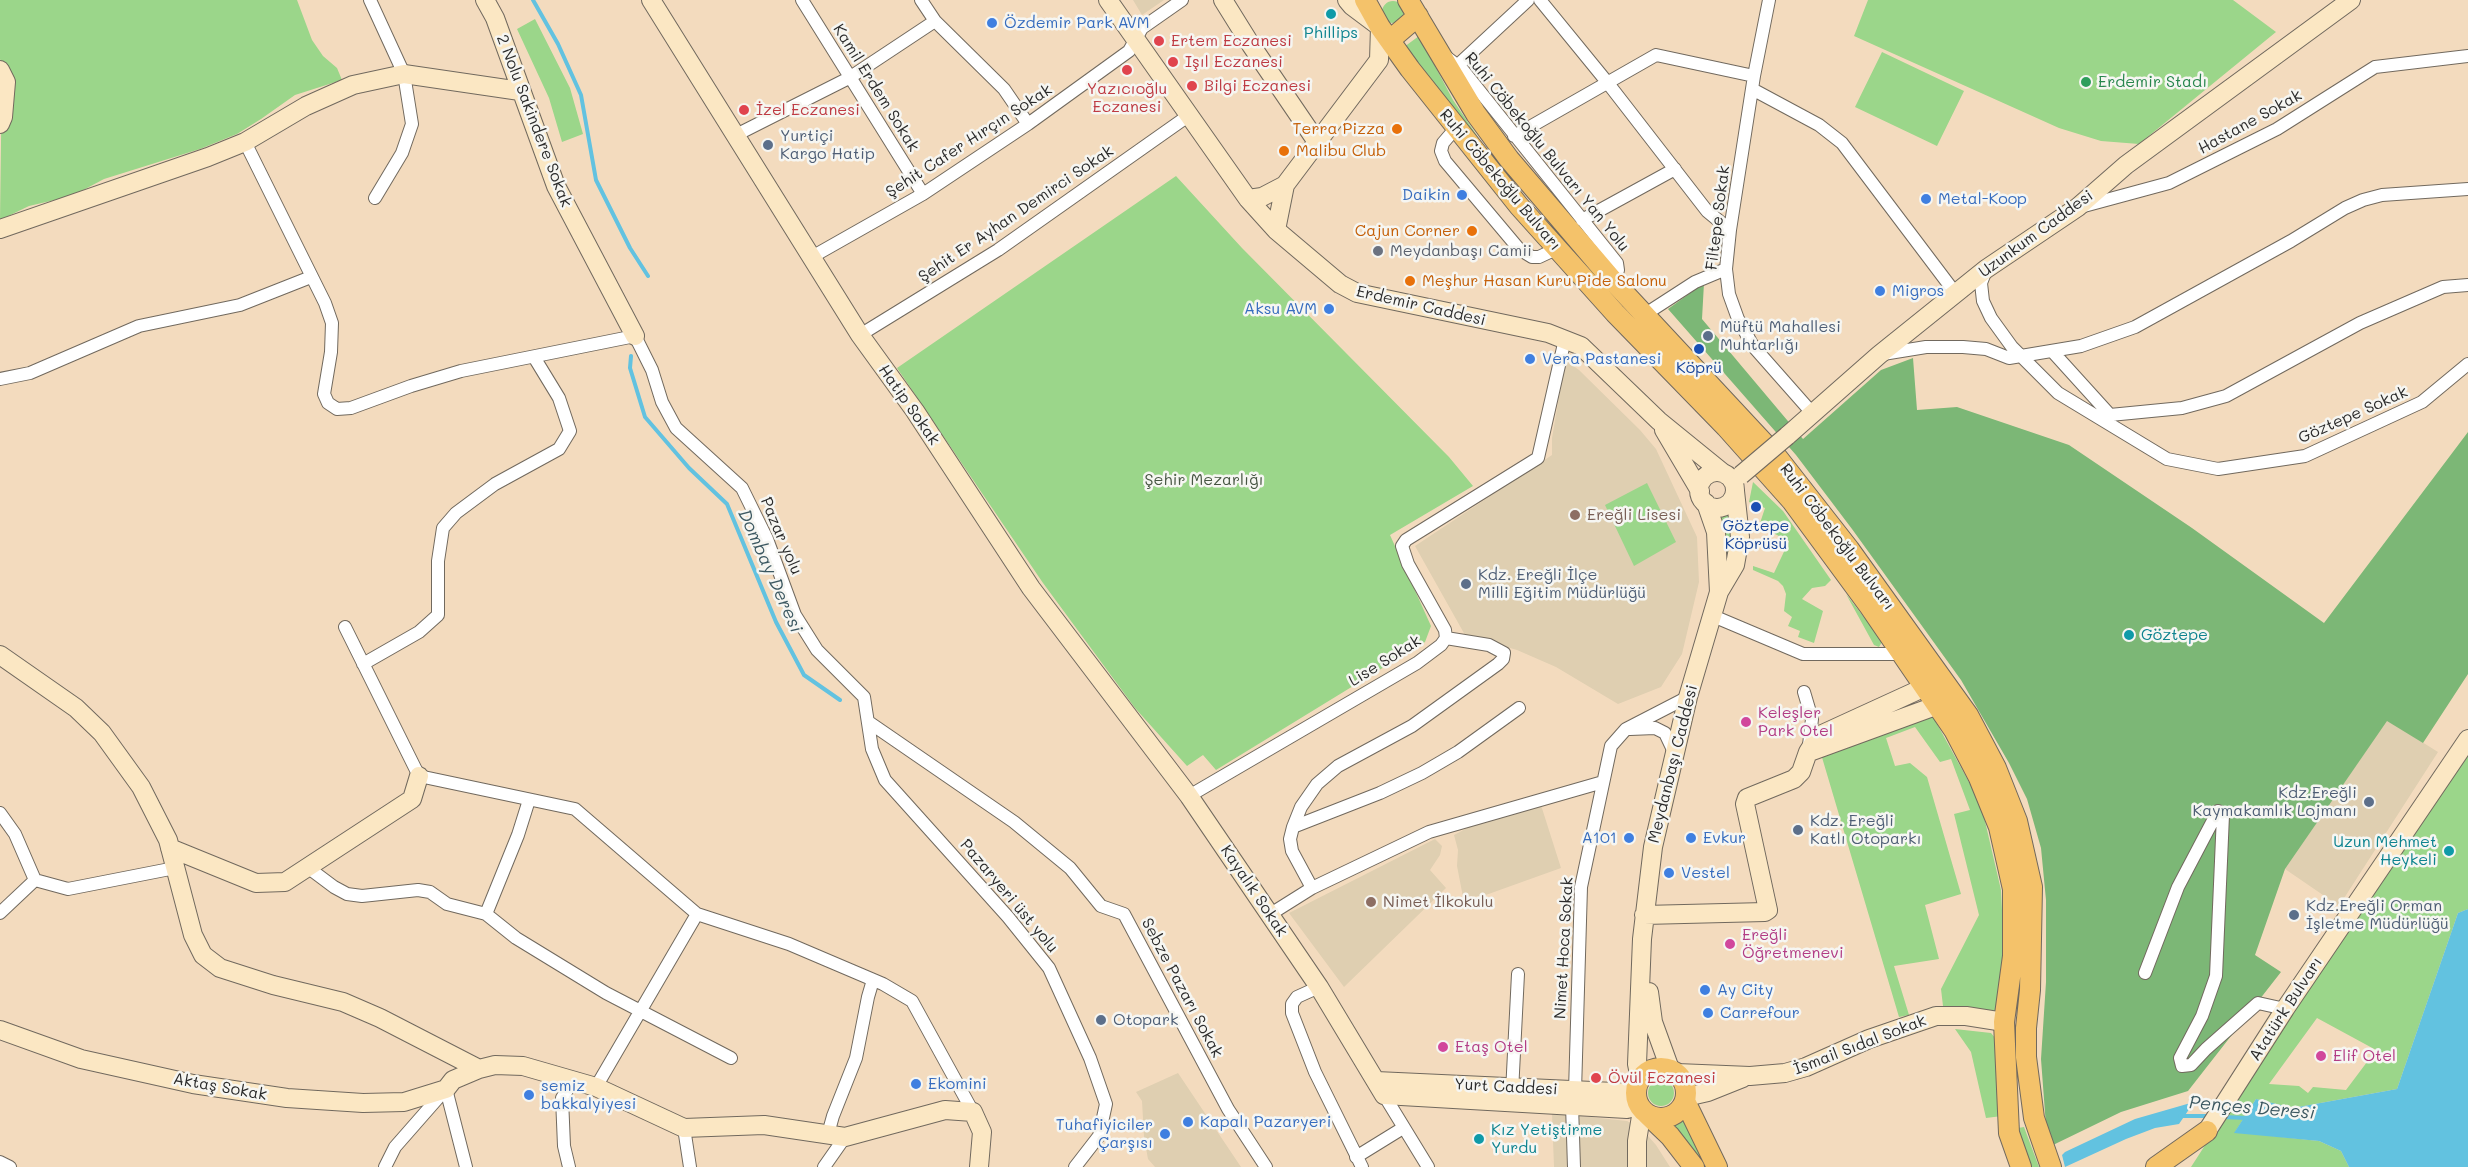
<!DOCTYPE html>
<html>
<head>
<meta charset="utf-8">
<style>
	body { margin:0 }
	canvas { display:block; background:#f3dbbe }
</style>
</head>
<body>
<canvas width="2468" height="1167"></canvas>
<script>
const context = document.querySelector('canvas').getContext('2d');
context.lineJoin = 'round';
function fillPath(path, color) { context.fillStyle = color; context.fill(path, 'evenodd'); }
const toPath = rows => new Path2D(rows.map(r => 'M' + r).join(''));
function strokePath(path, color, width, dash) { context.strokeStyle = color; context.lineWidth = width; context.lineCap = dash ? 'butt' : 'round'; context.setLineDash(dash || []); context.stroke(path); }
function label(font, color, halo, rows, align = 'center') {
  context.font = font + ' Mali,sans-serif'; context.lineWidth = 5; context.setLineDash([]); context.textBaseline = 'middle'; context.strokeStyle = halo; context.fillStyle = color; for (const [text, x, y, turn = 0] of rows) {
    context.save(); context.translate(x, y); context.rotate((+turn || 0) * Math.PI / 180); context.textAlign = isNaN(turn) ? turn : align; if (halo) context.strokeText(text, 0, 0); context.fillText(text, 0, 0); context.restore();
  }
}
const built = toPath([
	[1133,0,1164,0,1142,15],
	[1565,362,1568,362,1579,370,1640,430,1656,449,1697,537,1699,582,1682,654,1661,687,1618,704,1556,667,1517,650,1465,635,1415,546,1552,455,1552,438],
	[2387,720,2438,752,2339,906,2285,869],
	[1540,802,1561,868,1483,896,1463,897,1457,866,1458,850,1454,835,1471,826],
	[1435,839,1442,846,1440,855,1430,870,1446,888,1344,987,1289,913],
	[1178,1073,1241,1167,1155,1167,1148,1159,1144,1137,1142,1101,1136,1092],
	[1552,1113,1627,1121,1641,1128,1656,1145,1670,1167,1554,1167]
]);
const green = toPath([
	[0,0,297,0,312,40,323,56,337,68,342,80,295,95,261,119,237,134,200,149,104,179,72,196,29,206,0,220,2,65,0,59],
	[1868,0,2233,0,2276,32,2139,144,2101,141,2059,128,1854,36],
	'1382 12a11 11 0 1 1 22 0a11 11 0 1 1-22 0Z',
	[535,19,570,88,583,134,562,142,549,98,517,29],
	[1419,36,1453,100,1480,140,1404,47],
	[1882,52,1964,91,1937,146,1855,107],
	[1176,176,1242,248,1449,457,1473,486,1390,535,1431,626,1425,642,1216,770,1203,755,1187,766,1135,708,1043,583,897,368],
	[1753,482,1783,511,1831,580,1825,586,1812,588,1802,599,1823,611,1814,643,1798,637,1800,631,1788,626,1792,617,1784,611,1786,594,1783,586,1778,581,1753,570,1753,566,1774,573,1789,541,1759,526,1765,508,1749,502],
	[1647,483,1676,542,1634,566,1605,505],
	[1732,508,1734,525,1730,552,1722,576,1717,513],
	[1846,594,1880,638,1882,642,1879,647,1874,645],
	[1931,713,1981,804,2001,890,2004,951,1999,1013,1943,1006,1941,989,1979,915,1954,814,1970,810,1951,759,1940,762,1915,727,1886,738,1895,766,1910,763,1927,777,1961,894,1925,905,1939,959,1894,966,1909,1015,1899,1017,1821,754],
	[2468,752,2468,909,2458,913,2397,1089,2293,1108,2256,1099,2235,1132,2319,1141,2341,1151,2349,1167,2191,1167,2269,1046],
	[2317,1018,2376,1050,2346,1090,2313,1087,2308,1093,2299,1086,2269,1084],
	[1955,1029,1991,1033,2001,1045,2002,1116,1986,1118,1971,1052],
	'1648 1093a13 13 0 1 1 26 0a13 13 0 1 1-26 0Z',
	[1684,1119,1700,1155,1697,1156,1671,1126],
	[2024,1127,2039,1167,2032,1167,2018,1128]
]);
const forest = toPath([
	[1704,283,1702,319,1803,439,1881,370,1913,358,1917,410,1957,407,2069,445,2192,528,2324,623,2468,432,2468,674,2423,743,2387,721,2285,869,2255,955,2281,972,2188,1091,2121,1112,2053,1145,2046,1126,2041,1059,2046,982,2046,900,2041,848,2027,799,2009,763,1961,680,1852,529,1796,455,1668,309]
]);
const water = toPath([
	[2468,909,2468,1167,2349,1167,2341,1151,2319,1141,2234,1133,2256,1099,2293,1108,2397,1089,2458,913],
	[2194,1102,2179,1124,2155,1128,2126,1139,2065,1167,2062,1155,2065,1152,2135,1119]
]);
const stream = toPath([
	[533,0,558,44,581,95,596,180,630,248,648,276],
	[631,356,630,368,645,417,689,468,727,504,776,622,804,675,840,700],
	[2180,1116,2208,1116],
	[2222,1117,2247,1118]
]);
const street = toPath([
	[370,0,404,74,412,124,402,153,375,198],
	[802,0,923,194],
	[921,0,935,21,1004,89,1028,124],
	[1540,0,1607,82,1707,211,1730,230],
	[1769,0,1754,76,1730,230,1726,269,1729,294,1738,319,1753,346,1813,414],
	[1445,56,1462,69,1617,263,1618,270,1614,282],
	[1458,65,1528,0],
	[1752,89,1819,125,1842,143,1956,294],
	[1455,129,1443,143,1441,151,1445,161,1519,249,1532,257,1539,257,1556,249],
	[734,136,849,78,935,21],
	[1514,136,1656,55,1754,76],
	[245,142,325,303,332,323,331,352,324,394,328,403,337,409,351,408,411,386,461,371,635,336,652,370,662,402,676,428,742,488,767,539,795,615,817,650,864,697,872,749,885,780,1008,917,1049,968,1090,1058,1106,1104,1099,1136,1075,1167],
	[2084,206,2169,183,2277,129,2375,67,2468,56],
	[1582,220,1675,169],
	[810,258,923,194,1028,124,1129,51,1142,28,1182,0],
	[1986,270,1981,283,1983,301,1991,318,2012,347,2058,393,2167,459,2218,469,2305,456,2422,402,2468,364],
	[1644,315,1695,282,1726,269],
	[860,335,998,250,1188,116],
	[2052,351,2110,415,2182,408,2226,396,2360,323,2443,287,2468,285],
	[1883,354,1926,347,1963,347,1986,349,2009,358,2081,346,2135,327,2291,241,2345,208,2363,200,2382,195,2468,189],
	[0,379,30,373,139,326,240,305,311,277],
	[1713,616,1803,654,1902,654],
	[345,627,419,776,575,809,697,914,789,944,883,984,912,1001,973,1112],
	[363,664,419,632,438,615,438,561,443,528,456,513,495,484,559,449,570,431,559,398,534,357],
	[1804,692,1812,719,1809,745],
	[870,723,1014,822,1070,868,1101,906,1124,914,1228,1109,1266,1167],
	[1630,729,1655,728,1665,733,1674,752],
	[1189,796,1417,663,1441,645,1446,638,1445,630,1408,564,1402,546,1406,540,1538,458,1565,339],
	[529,800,518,835,486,914,516,938,606,993,731,1058],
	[0,813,15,834,35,880,68,889,175,868],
	[1293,827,1380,793,1422,773,1458,752,1519,708],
	[310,864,314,872,334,887,347,894,362,896,418,890,430,892,447,904,486,914],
	[1312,888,1292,851,1290,839,1293,827,1301,807,1317,784,1338,766,1412,726,1498,664,1503,659,1504,653,1489,645,1446,638],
	[0,913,35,880],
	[1269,915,1312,888,1429,832,1603,782],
	[2145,973,2178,887,2218,811,2223,815,2216,976,2202,1016,2180,1058,2182,1066,2191,1065,2206,1049,2258,1003,2285,1009],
	[1319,987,1297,997,1292,1004,1292,1013,1315,1072,1362,1167],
	[596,1087,697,914],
	[446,1089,466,1167],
	[1512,1092,1518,974],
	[1384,1095,1428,1167],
	[684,1128,690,1167],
	[828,1134,833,1116,856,1058,868,997,873,980],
	[1356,1157,1403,1128],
	[0,1162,10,1167],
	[385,1167,395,1147,445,1090],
	[569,1167,564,1146,562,1098,573,1081],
	[824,1167,845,1137],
	[1574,1167,1572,1105,1575,1091,1581,887,1611,746,1626,729,1688,697]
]);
const secondary = toPath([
	[485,0,495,18,556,186,635,336],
	[651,0,860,335,915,411,1031,588,1189,796,1319,987,1384,1095,1627,1109,1639,1105],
	[1108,0,1248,199,1276,230,1340,284,1357,293,1548,333,1581,346,1659,421,1723,473],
	[1223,0,1251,45,1317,142],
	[0,70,6,82,3,117,0,124],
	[1248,199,1262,197,1285,185],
	[0,229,208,157,245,142,306,106,353,85,404,74,520,91],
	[1276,230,1285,185,1379,60,1380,27,1352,6,1347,0],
	[1664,430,1700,491],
	[1787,436,1879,355,1986,269,2078,207,2126,165,2351,0],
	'1699 490a18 18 0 1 1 36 0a18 18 0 1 1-36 0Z',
	[1706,503,1716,532,1719,592],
	[0,655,76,708,102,733,141,787,168,840,193,935,203,955,220,968,273,985,343,1002,380,1018,479,1069],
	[1812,751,1938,705],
	[170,848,256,883,285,882,412,799,419,776],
	[1644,915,1765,912,1768,910,1745,804,1747,798,1794,779,1801,772,1808,752,1818,736,1925,687],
	[1649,992,1653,1022,1670,1069],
	[0,1030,81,1059,193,1084,287,1098,363,1103,404,1102,446,1089,453,1080,479,1069,495,1065,523,1066,596,1087,684,1128,764,1125,845,1137,945,1110,973,1112,982,1132,979,1167],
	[1677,1073,1750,1076,1785,1073,1806,1067,1869,1039,1936,1016,1966,1016,2004,1022],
	[1640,1079,1637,1064,1642,939,1653,847,1688,697,1719,592,1735,565,1740,537,1735,491],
	[1376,1081,1636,1093],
	[1686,1097,1708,1092,1743,1078],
	[2207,1131,2285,1009,2468,739],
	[1637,1167,1637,1141,1642,1110]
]);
const primary = toPath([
	[1365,0,1380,27,1410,69,1519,206,1615,313,1726,427,1792,501,1870,607,1954,730,1979,778,1999,827,2013,889,2013,956,2004,1022,2009,1133,2021,1167],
	[1408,0,1476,114,1509,159,1614,282,1777,457,1849,549,1968,715,1996,768,2017,821,2032,887,2030,990,2026,1028,2026,1057,2034,1118,2051,1167],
	[1390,40,1418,16],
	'1636 1093a25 25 0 1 1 50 0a25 25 0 1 1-50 0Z',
	[1685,1101,1717,1167],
	[1647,1114,1670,1136,1694,1167],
	[2156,1167,2207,1131]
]);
const secondaryBridge = toPath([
	[1741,475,1787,436]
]);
const markers = [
	[1331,14,6,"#0f9aa8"],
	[992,23,6,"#3f7fe0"],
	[1159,41,6,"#e0444e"],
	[1173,62,6,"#e0444e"],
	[1127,70,6,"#e0444e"],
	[2086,82,6,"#2e9e5b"],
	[1192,86,6,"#e0444e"],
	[744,110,6,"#e0444e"],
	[1397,129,6,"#e8710a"],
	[768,145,6,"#5c6f8a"],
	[1284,151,6,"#e8710a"],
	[1462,195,6,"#3f7fe0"],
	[1926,199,6,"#3f7fe0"],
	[1472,231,6,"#e8710a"],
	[1378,251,6,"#6b7280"],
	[1410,281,6,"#e8710a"],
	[1880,291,6,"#3f7fe0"],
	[1329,309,6,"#3f7fe0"],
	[1708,336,6,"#5c6f8a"],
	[1699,349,6,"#1a4fb4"],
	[1530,359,6,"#3f7fe0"],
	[1756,507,6,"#1a4fb4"],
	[1575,515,6,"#8d6e63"],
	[1466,584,6,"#5c6f8a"],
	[2129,635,6,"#0f9aa8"],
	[1746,722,6,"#d1479c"],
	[2369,802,6,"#5c6f8a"],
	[1798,830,6,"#5c6f8a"],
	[1629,838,6,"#3f7fe0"],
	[1691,838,6,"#3f7fe0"],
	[2449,851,6,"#0f9aa8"],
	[1669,873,6,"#3f7fe0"],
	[1371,902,6,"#8d6e63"],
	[2294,915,6,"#5c6f8a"],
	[1730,944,6,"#d1479c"],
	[1705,990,6,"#3f7fe0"],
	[1708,1013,6,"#3f7fe0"],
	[1101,1020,6,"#5c6f8a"],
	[1443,1047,6,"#d1479c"],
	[2321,1056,6,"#d1479c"],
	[1596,1078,6,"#e0444e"],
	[916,1084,6,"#3f7fe0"],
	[529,1095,6,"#3f7fe0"],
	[1188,1122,6,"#3f7fe0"],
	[1165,1134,6,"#3f7fe0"],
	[1479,1139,6,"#0f9aa8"]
];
const shopNames = [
	["Özdemir Park AVM",1004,23],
	["Daikin",1450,195,"right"],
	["Metal-Koop",1938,199],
	["Migros",1892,291],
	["Aksu AVM",1317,309,"right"],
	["Vera Pastanesi",1542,359],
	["A101",1617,838,"right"],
	["Evkur",1703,838],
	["Vestel",1681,873],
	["Ay City",1717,990],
	["Carrefour",1720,1013],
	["Ekomini",928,1084],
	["semiz",541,1086],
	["bakkalyiyesi",541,1104],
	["Kapalı Pazaryeri",1200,1122],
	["Tuhafiyiciler",1153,1125,"right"],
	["Çarşısı",1153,1143,"right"]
];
const cultureNames = [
	["Phillips",1331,33,"center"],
	["Göztepe",2141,635],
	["Uzun Mehmet",2437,842,"right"],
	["Heykeli",2437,860,"right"],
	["Kız Yetiştirme",1491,1130],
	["Yurdu",1491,1148]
];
const healthNames = [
	["Ertem Eczanesi",1171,41],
	["Işıl Eczanesi",1185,62],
	["Bilgi Eczanesi",1204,86],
	["Yazıcıoğlu",1127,89,"center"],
	["Eczanesi",1127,107,"center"],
	["İzel Eczanesi",756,110],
	["Övül Eczanesi",1608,1078]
];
const leisureNames = [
	["Erdemir Stadı",2098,82]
];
const streetNames = [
	["Kamil Erdem Sokak",876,88,58],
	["2 Nolu Sakindere Sokak",534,121,69],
	["Hastane Sokak",2250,122,-29],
	["Şehit Cafer Hırçın Sokak",969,141,-33],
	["Ruhi Cöbekoğlu Bulvarı Yan Yolu",1547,152,51],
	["Ruhi Cöbekoğlu Bulvarı",1500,180,50],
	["Şehit Er Ayhan Demirci Sokak",1016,214,-34],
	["Filtepe Sokak",1718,218,-83],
	["Uzunkum Caddesi",2036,234,-36],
	["Erdemir Caddesi",1421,306,13],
	["Hatip Sokak",909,405,55],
	["Göztepe Sokak",2353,415,-24],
	["Pazar yolu",781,536,67],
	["Ruhi Cöbekoğlu Bulvarı",1837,537,53],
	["Lise Sokak",1385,661,-32],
	["Meydanbaşı Caddesi",1673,764,-76],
	["Kayalık Sokak",1254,891,56],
	["Pazaryeri üst yolu",1009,896,50],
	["Nimet Hoca Sokak",1564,948,-87],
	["Sebze Pazarı Sokak",1182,988,62],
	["Atatürk Bulvarı",2286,1009,-57],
	["İsmail Sıdal Sokak",1860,1045,-21],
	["Aktaş Sokak",220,1087,10],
	["Yurt Caddesi",1506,1087,3]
];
const foodNames = [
	["Terra Pizza",1385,129],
	["Malibu Club",1296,151,"left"],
	["Cajun Corner",1460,231],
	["Meşhur Hasan Kuru Pide Salonu",1422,281,"left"]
];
const serviceNames = [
	["Yurtiçi",780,136],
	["Kargo Hatip",780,154],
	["Müftü Mahallesi",1720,327],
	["Muhtarlığı",1720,345],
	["Kdz. Ereğli İlçe",1478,575],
	["Milli Eğitim Müdürlüğü",1478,593],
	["Kdz.Ereğli",2357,793,"right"],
	["Kaymakamlık Lojmanı",2357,811,"right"],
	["Kdz. Ereğli",1810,821],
	["Katlı Otoparkı",1810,839],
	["Kdz.Ereğli Orman",2306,906],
	["İşletme Müdürlüğü",2306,924],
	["Otopark",1113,1020]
];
const worshipNames = [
	["Meydanbaşı Camii",1390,251]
];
const transitNames = [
	["Köprü",1699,368],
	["Göztepe",1756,526],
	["Köprüsü",1756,544]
];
const parkNames = [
	["Şehir Mezarlığı",1204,480]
];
const educationNames = [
	["Ereğli Lisesi",1587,515],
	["Nimet İlkokulu",1383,902]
];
const hotelNames = [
	["Keleşler",1758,713],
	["Park Otel",1758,731],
	["Ereğli",1742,935],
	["Öğretmenevi",1742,953],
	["Etaş Otel",1455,1047],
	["Elif Otel",2333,1056]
];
const waterNames = [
	["Dombay Deresi",770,571,66],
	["Pençes Deresi",2252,1108,5]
];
fillPath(built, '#dfcfb1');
fillPath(green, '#9bd68a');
fillPath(forest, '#7cb776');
fillPath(water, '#62c2e0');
strokePath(stream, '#62c2e0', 4);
strokePath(street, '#71695e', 14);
strokePath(secondary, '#71695e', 20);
strokePath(primary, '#71695e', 22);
strokePath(street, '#fff', 12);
strokePath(secondary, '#fbe7c3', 18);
strokePath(primary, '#f4c26a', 20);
strokePath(secondaryBridge, '#71695e', 20, []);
strokePath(secondaryBridge, '#fbe7c3', 18);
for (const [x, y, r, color] of markers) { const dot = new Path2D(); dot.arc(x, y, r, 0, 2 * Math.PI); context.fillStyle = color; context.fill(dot); strokePath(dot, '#f6f6f2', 2); }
label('16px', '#366cbe', '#f6f6f2', shopNames, 'left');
label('16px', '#0d838f', '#f6f6f2', cultureNames, 'left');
label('16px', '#be3a42', '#f6f6f2', healthNames, 'left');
label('16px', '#27864d', '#f6f6f2', leisureNames, 'left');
label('16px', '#2b2b2b', '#f6f6f2', streetNames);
label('16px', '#c56008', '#f6f6f2', foodNames, 'right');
label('16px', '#4e5e75', '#f6f6f2', serviceNames, 'left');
label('16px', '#5b616d', '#f6f6f2', worshipNames, 'left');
label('16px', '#164399', '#f6f6f2', transitNames);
label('16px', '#475643', '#f6f6f2', parkNames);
label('16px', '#785e54', '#f6f6f2', educationNames, 'left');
label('16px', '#b23c85', '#f6f6f2', hotelNames, 'left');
label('italic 18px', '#3c5861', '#f6f6f2', waterNames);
</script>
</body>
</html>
